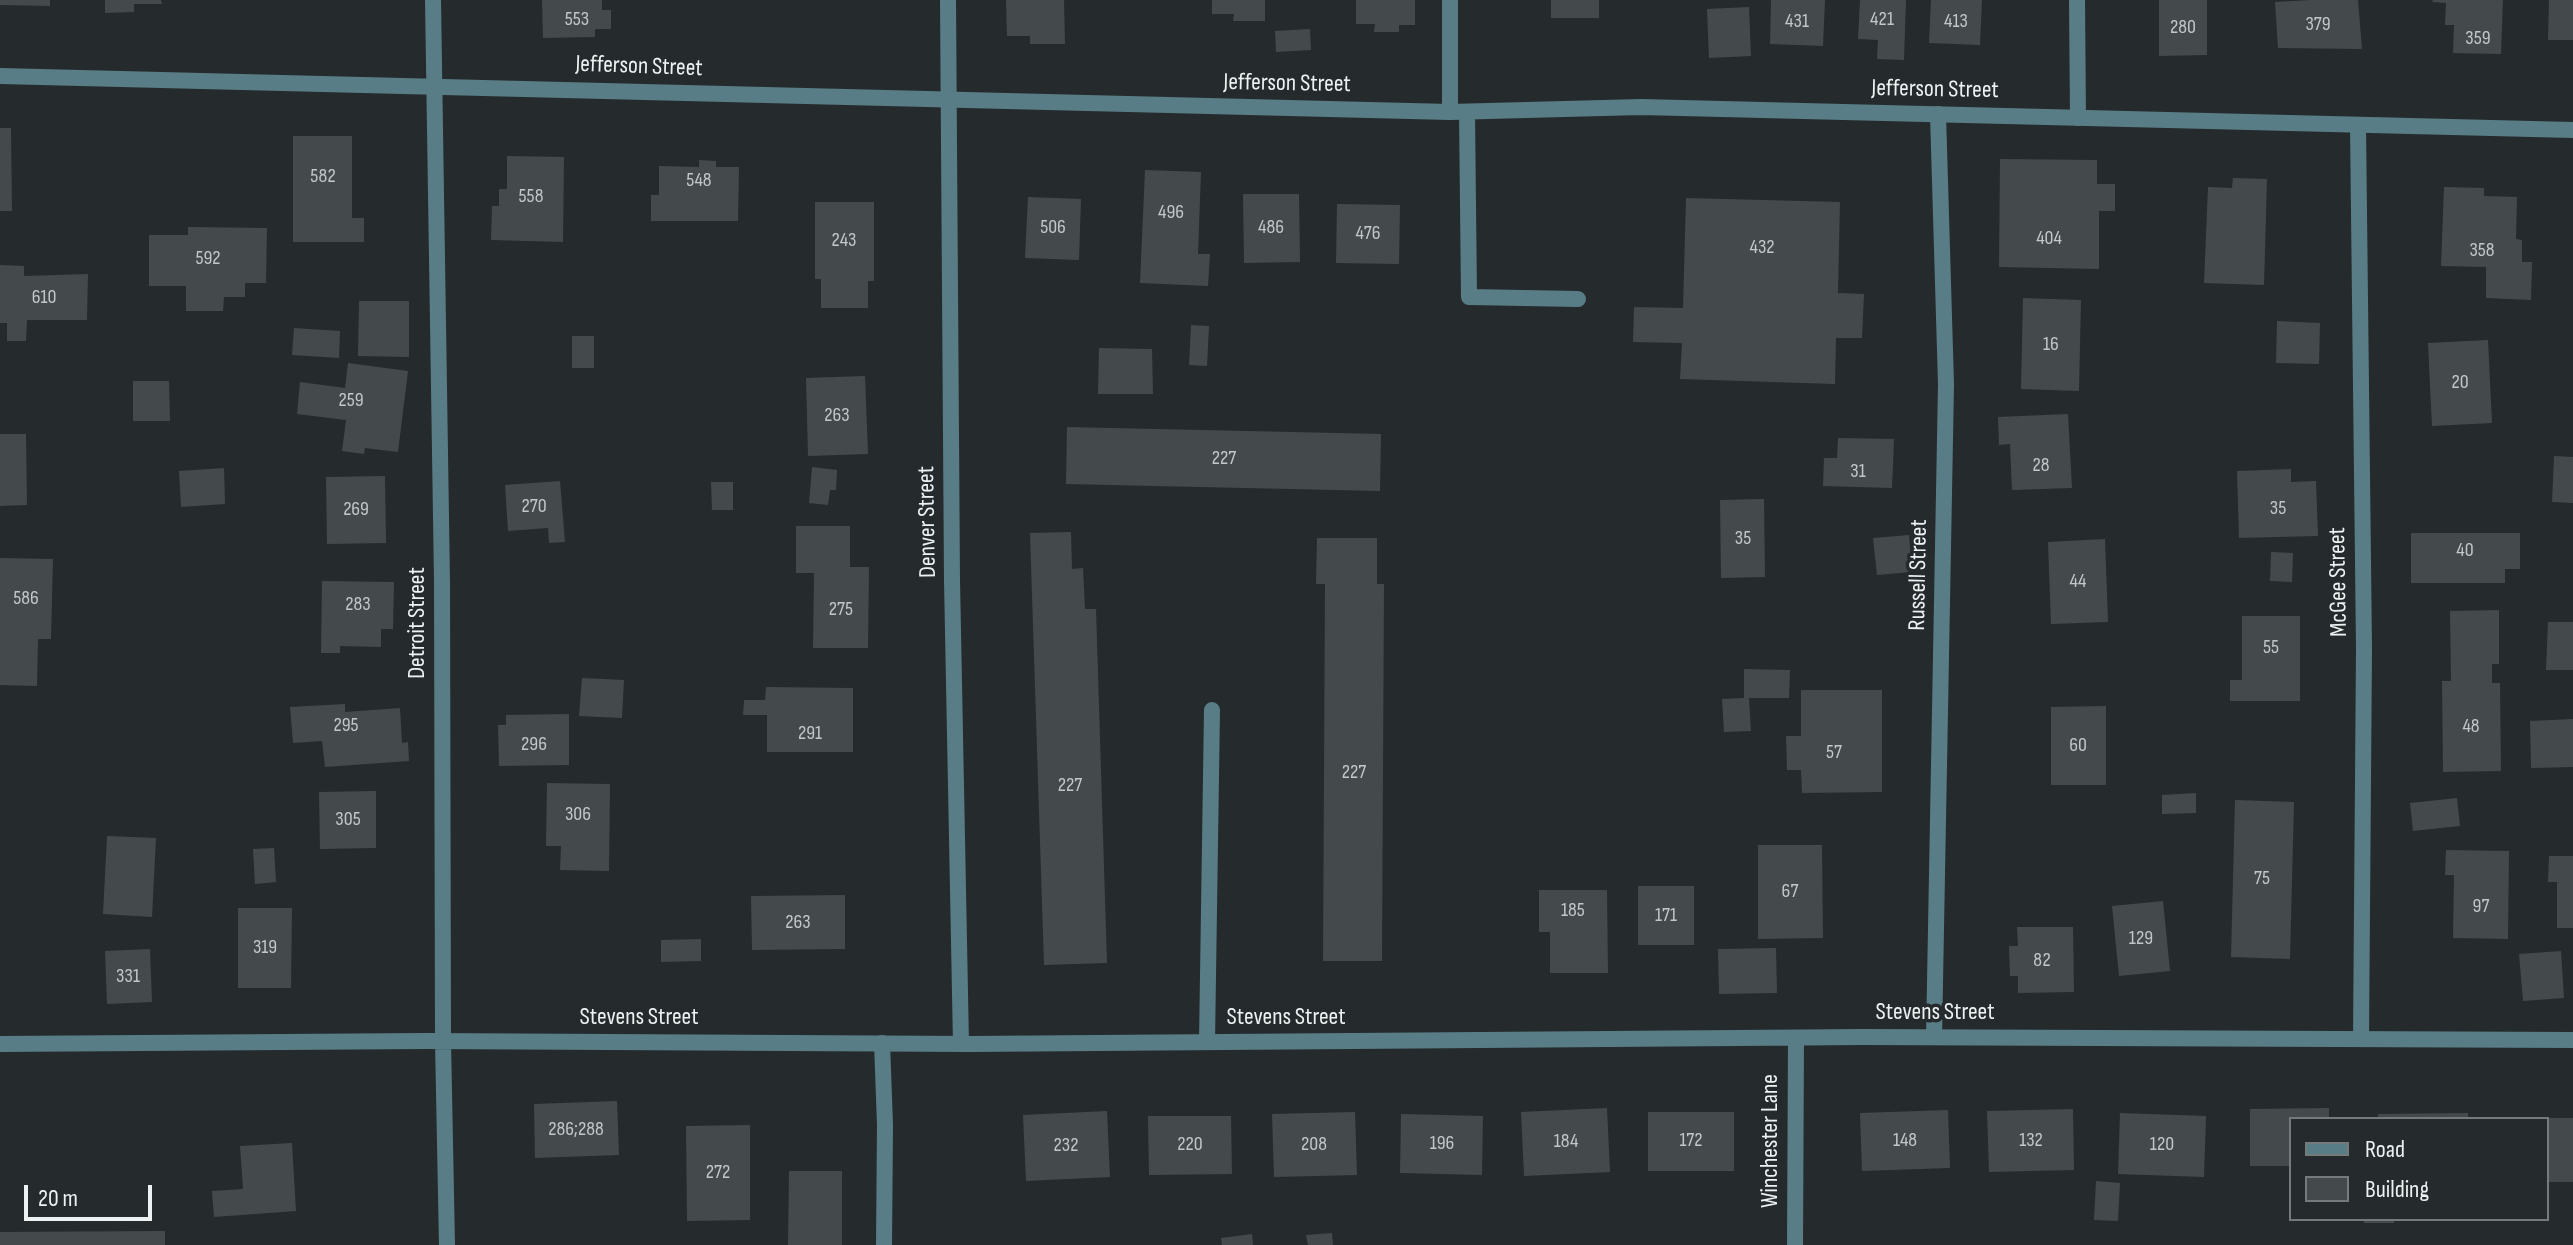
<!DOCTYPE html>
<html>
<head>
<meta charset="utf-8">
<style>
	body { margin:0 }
	#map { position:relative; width:2573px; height:1245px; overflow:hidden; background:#252b2c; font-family:"Sofia Sans Condensed",sans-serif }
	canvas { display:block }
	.legend { position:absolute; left:2289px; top:1117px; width:260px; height:104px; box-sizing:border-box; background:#252b2c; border:2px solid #757a7b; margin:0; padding:10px 14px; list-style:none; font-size:24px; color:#edf1f2 }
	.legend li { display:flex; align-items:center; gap:16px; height:40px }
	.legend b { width:40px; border:2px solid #757a7b }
	.scale { position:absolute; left:24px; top:1185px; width:128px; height:36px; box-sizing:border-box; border:4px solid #edf1f2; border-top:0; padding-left:10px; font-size:24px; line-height:28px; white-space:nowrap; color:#edf1f2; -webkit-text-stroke:6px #252b2c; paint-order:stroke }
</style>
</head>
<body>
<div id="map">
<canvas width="2573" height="1245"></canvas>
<ul class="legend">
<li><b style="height:10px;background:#597d86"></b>Road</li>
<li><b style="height:22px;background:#444a4c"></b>Building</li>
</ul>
<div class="scale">20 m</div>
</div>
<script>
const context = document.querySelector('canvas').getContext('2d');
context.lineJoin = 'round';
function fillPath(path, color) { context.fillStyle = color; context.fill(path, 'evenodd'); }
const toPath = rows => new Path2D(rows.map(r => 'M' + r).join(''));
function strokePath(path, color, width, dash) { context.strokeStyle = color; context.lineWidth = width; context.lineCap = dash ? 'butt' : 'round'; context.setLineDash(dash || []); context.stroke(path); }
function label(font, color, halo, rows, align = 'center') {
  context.font = font + ' "Sofia Sans Condensed",sans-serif'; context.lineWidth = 7; context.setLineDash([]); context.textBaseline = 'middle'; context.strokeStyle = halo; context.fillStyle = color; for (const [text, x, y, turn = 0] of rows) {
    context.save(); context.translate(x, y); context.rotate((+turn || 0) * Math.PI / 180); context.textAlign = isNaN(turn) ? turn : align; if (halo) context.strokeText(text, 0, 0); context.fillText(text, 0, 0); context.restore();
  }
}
const building = toPath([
	[0,0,50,0,50,6,0,5],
	[105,0,161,0,162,4,134,4,134,12,105,13],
	[542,0,602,0,602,10,611,10,611,29,595,29,595,37,543,38],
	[1006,0,1064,0,1065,44,1030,44,1030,36,1007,36],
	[1212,0,1265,0,1265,21,1233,21,1234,14,1212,14],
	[1356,0,1415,0,1415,25,1399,25,1399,32,1374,32,1375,24,1356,24],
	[1551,0,1599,0,1599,18,1551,18],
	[1771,0,1825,0,1823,46,1770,44],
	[1860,0,1906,0,1904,60,1877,59,1878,40,1858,39],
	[1931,0,1982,0,1980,45,1929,43],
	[2159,0,2207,0,2207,55,2159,56],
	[2311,0,2358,0,2362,49,2278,48,2275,2],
	[2433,0,2503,0,2501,54,2453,53,2454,25,2445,25,2446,3,2432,2],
	[2549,0,2573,0,2573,40,2548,40],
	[1749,7,1751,56,1709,58,1707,9],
	[1310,29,1311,50,1276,52,1275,31],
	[0,128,11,128,12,211,0,211],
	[293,136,352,136,352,218,364,218,364,242,293,242],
	[507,156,564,157,563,242,491,240,492,206,499,206,499,189,507,189],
	[2000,159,2097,160,2097,184,2115,184,2115,211,2099,211,2099,269,1999,267],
	[699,160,716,161,716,167,739,167,738,221,651,221,651,195,659,195,659,166,699,167],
	[1145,170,1201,172,1198,254,1210,254,1208,286,1140,283],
	[2233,178,2267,179,2264,285,2204,283,2208,187,2232,188],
	[2444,187,2484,188,2484,196,2517,197,2516,239,2522,240,2522,262,2532,262,2531,300,2486,298,2486,267,2441,266],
	[1243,194,1299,194,1300,262,1244,263],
	[1028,197,1081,199,1079,260,1025,258],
	[1686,198,1840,202,1838,293,1864,294,1862,338,1836,338,1835,384,1680,379,1682,343,1633,342,1634,307,1683,308],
	[815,202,874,202,874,281,868,281,868,308,821,308,821,279,815,279],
	[1337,204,1400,205,1399,264,1336,263],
	[188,227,267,228,266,283,245,283,245,297,224,297,223,311,186,311,186,286,149,286,149,235,188,235],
	[0,265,24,266,24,276,88,274,87,320,27,320,26,341,7,341,7,323,0,323],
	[2023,298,2081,300,2079,391,2021,389],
	[359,301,409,301,409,357,358,356],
	[2277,321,2320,323,2319,364,2276,363],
	[1191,325,1209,326,1207,366,1189,365],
	[294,328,340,331,339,358,292,355],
	[572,336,594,336,594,368,572,368],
	[2488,340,2492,423,2432,426,2428,343],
	[1099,348,1152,349,1153,394,1098,394],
	[348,363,408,371,398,452,365,448,364,454,342,451,346,420,297,414,300,382,345,388],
	[865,376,868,454,808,456,806,378],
	[133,381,169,381,170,421,133,421],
	[2068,414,2072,488,2012,490,2010,444,1999,445,1998,417],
	[1067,427,1381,434,1380,491,1066,484],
	[0,434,26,434,27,505,0,506],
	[1838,438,1894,439,1892,488,1823,486,1824,458,1837,458],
	[2554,456,2573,457,2573,503,2552,502],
	[812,467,837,470,836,490,830,490,828,505,809,503],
	[224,468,225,504,181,507,179,471],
	[2291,469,2291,482,2316,481,2318,536,2239,538,2237,471],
	[385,476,386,543,327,544,326,477],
	[560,481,565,542,549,543,548,528,508,531,505,485],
	[711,482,733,482,733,510,712,510],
	[1764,499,1765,577,1721,578,1720,500],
	[796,526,850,526,850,567,869,567,868,648,813,648,814,573,796,573],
	[1071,532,1072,569,1083,568,1085,609,1096,609,1107,963,1044,965,1030,533],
	[2411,533,2520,533,2520,569,2505,569,2505,583,2411,583],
	[1909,535,1912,572,1877,575,1873,538],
	[1317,538,1377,538,1377,584,1384,584,1382,961,1323,961,1325,584,1316,584],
	[2105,539,2108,622,2051,624,2048,542],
	[2271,552,2293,553,2292,582,2270,581],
	[0,558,53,559,51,639,38,639,37,686,0,685],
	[322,581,394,582,393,629,381,629,381,647,340,646,340,653,321,653],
	[2499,610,2499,664,2492,664,2492,683,2500,683,2501,771,2443,772,2442,681,2451,681,2450,611],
	[2242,616,2300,616,2300,701,2230,701,2230,680,2242,680],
	[2548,622,2573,622,2573,670,2546,670],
	[1744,669,1790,670,1789,698,1749,698,1751,731,1724,732,1722,699,1744,698],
	[582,678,624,680,622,718,579,716],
	[766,687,853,688,853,752,767,752,767,715,743,715,744,700,765,700],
	[1801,690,1882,690,1882,792,1802,793,1801,770,1787,770,1786,736,1801,736],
	[345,704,345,712,400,708,402,743,408,742,409,761,325,767,322,741,293,743,290,707],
	[2106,706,2106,785,2051,785,2051,707],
	[569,714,569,765,499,766,498,725,506,725,506,715],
	[2573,719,2573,767,2531,768,2530,721],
	[547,783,610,784,609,871,560,870,561,846,546,846],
	[376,791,376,848,320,849,319,792],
	[2196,793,2196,813,2162,814,2162,795],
	[2457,798,2460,826,2413,831,2410,803],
	[2235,800,2294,802,2290,959,2231,957],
	[107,836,156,838,152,917,103,914],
	[1758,845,1822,845,1823,938,1758,939],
	[274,848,276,882,255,884,253,849],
	[2446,850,2509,851,2508,939,2453,938,2454,875,2445,875],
	[2549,856,2573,856,2573,928,2557,928,2557,882,2548,882],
	[1638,886,1694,886,1694,945,1638,945],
	[1539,890,1607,890,1608,973,1550,973,1550,932,1539,932],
	[845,895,845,949,752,950,751,896],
	[2163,901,2170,971,2119,976,2112,906],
	[238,908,292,908,291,988,238,988],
	[2017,927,2073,927,2074,992,2018,993,2018,976,2010,976,2009,946,2018,946],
	[701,939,701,961,661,962,661,940],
	[1776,948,1777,993,1719,994,1718,949],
	[150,949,152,1002,107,1004,105,951],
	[2561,951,2564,998,2523,1001,2519,954],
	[617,1101,619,1155,535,1158,534,1104],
	[1607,1108,1610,1172,1524,1176,1521,1112],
	[2329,1108,2329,1119,2291,1119,2291,1166,2250,1166,2250,1109],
	[2073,1109,2074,1170,1989,1172,1987,1111],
	[1948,1110,1950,1168,1862,1171,1860,1113],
	[1107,1111,1110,1177,1026,1181,1023,1115],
	[1355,1112,1357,1175,1274,1177,1272,1114],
	[1648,1112,1734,1112,1734,1171,1648,1171],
	[2120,1113,2206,1116,2204,1177,2118,1174],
	[2468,1113,2468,1119,2378,1119,2378,1114],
	[1401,1114,1483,1116,1482,1175,1400,1173],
	[1148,1116,1231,1116,1232,1174,1149,1175],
	[2547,1118,2573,1118,2573,1182,2548,1182],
	[750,1125,750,1220,687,1221,686,1126],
	[292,1143,296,1211,214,1217,212,1191,243,1189,240,1146],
	[789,1171,842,1171,842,1245,788,1245],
	[2096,1181,2120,1183,2118,1221,2094,1220],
	[2364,1219,2394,1219,2394,1223,2364,1223],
	[165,1231,165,1245,0,1245,0,1232],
	[1332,1233,1333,1245,1308,1245,1306,1235],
	[1252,1234,1253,1245,1222,1245,1221,1238]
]);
const service = toPath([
	[1467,112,1469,297,1578,299],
	[1207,1042,1212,710],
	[882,1043,885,1125,884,1245]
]);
const minor = toPath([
	[433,0,442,581,443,1041,447,1245],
	[948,0,952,580,961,1044],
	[1450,0,1450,112],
	[2077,0,2078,118],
	[2358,125,2364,649,2361,1039],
	[1934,1037,1946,384,1938,114],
	[0,1044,426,1041,969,1044,1864,1037,2573,1040],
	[1795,1245,1796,1038]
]);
const tertiary = toPath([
	[0,76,1450,112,1641,107,2573,130]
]);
const numberNames = [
	["553",577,20],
	["421",1882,20],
	["431",1797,22],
	["413",1956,22],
	["379",2318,25],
	["280",2183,28],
	["359",2478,39],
	["582",323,177],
	["548",699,181],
	["558",531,197],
	["496",1171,213],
	["506",1053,228],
	["486",1271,228],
	["476",1368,234],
	["404",2049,239],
	["243",844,241],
	["432",1762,248],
	["358",2482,251],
	["592",208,259],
	["610",44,298],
	["16",2051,345],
	["20",2460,383],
	["259",351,401],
	["263",837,416],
	["227",1224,459],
	["28",2041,466],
	["31",1858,472],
	["270",534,507],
	["35",2278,509],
	["269",356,510],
	["35",1743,539],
	["40",2465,551],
	["44",2078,582],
	["586",26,599],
	["283",358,605],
	["275",841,610],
	["55",2271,648],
	["295",346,726],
	["48",2471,727],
	["291",810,734],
	["296",534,745],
	["60",2078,746],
	["57",1834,753],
	["227",1354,773],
	["227",1070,786],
	["306",578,815],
	["305",348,820],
	["75",2262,879],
	["67",1790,892],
	["97",2481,907],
	["185",1573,911],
	["171",1666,916],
	["263",798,923],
	["129",2141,939],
	["319",265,948],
	["82",2042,961],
	["331",128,977],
	["286;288",576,1130],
	["172",1691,1141],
	["148",1905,1141],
	["132",2031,1141],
	["184",1566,1142],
	["196",1442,1144],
	["220",1190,1145],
	["208",1314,1145],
	["120",2162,1145],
	["232",1066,1146],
	["272",718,1173]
];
const streetNames = [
	["Jefferson Street",639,67,2],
	["Jefferson Street",1287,84,1],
	["Jefferson Street",1935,90,1],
	["Denver Street",928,522,-91],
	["Russell Street",1919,575,-89],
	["McGee Street",2339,582,-91],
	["Detroit Street",418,623,-90],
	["Stevens Street",1935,1013],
	["Stevens Street",639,1018],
	["Stevens Street",1286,1018],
	["Winchester Lane",1771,1141,-90]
];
fillPath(building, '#444a4c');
strokePath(service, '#597d86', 16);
strokePath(minor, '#597d86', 16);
strokePath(tertiary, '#597d86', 16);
label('20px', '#c3c7c8', null, numberNames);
label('24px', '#edf1f2', '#252b2c', streetNames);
</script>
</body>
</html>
